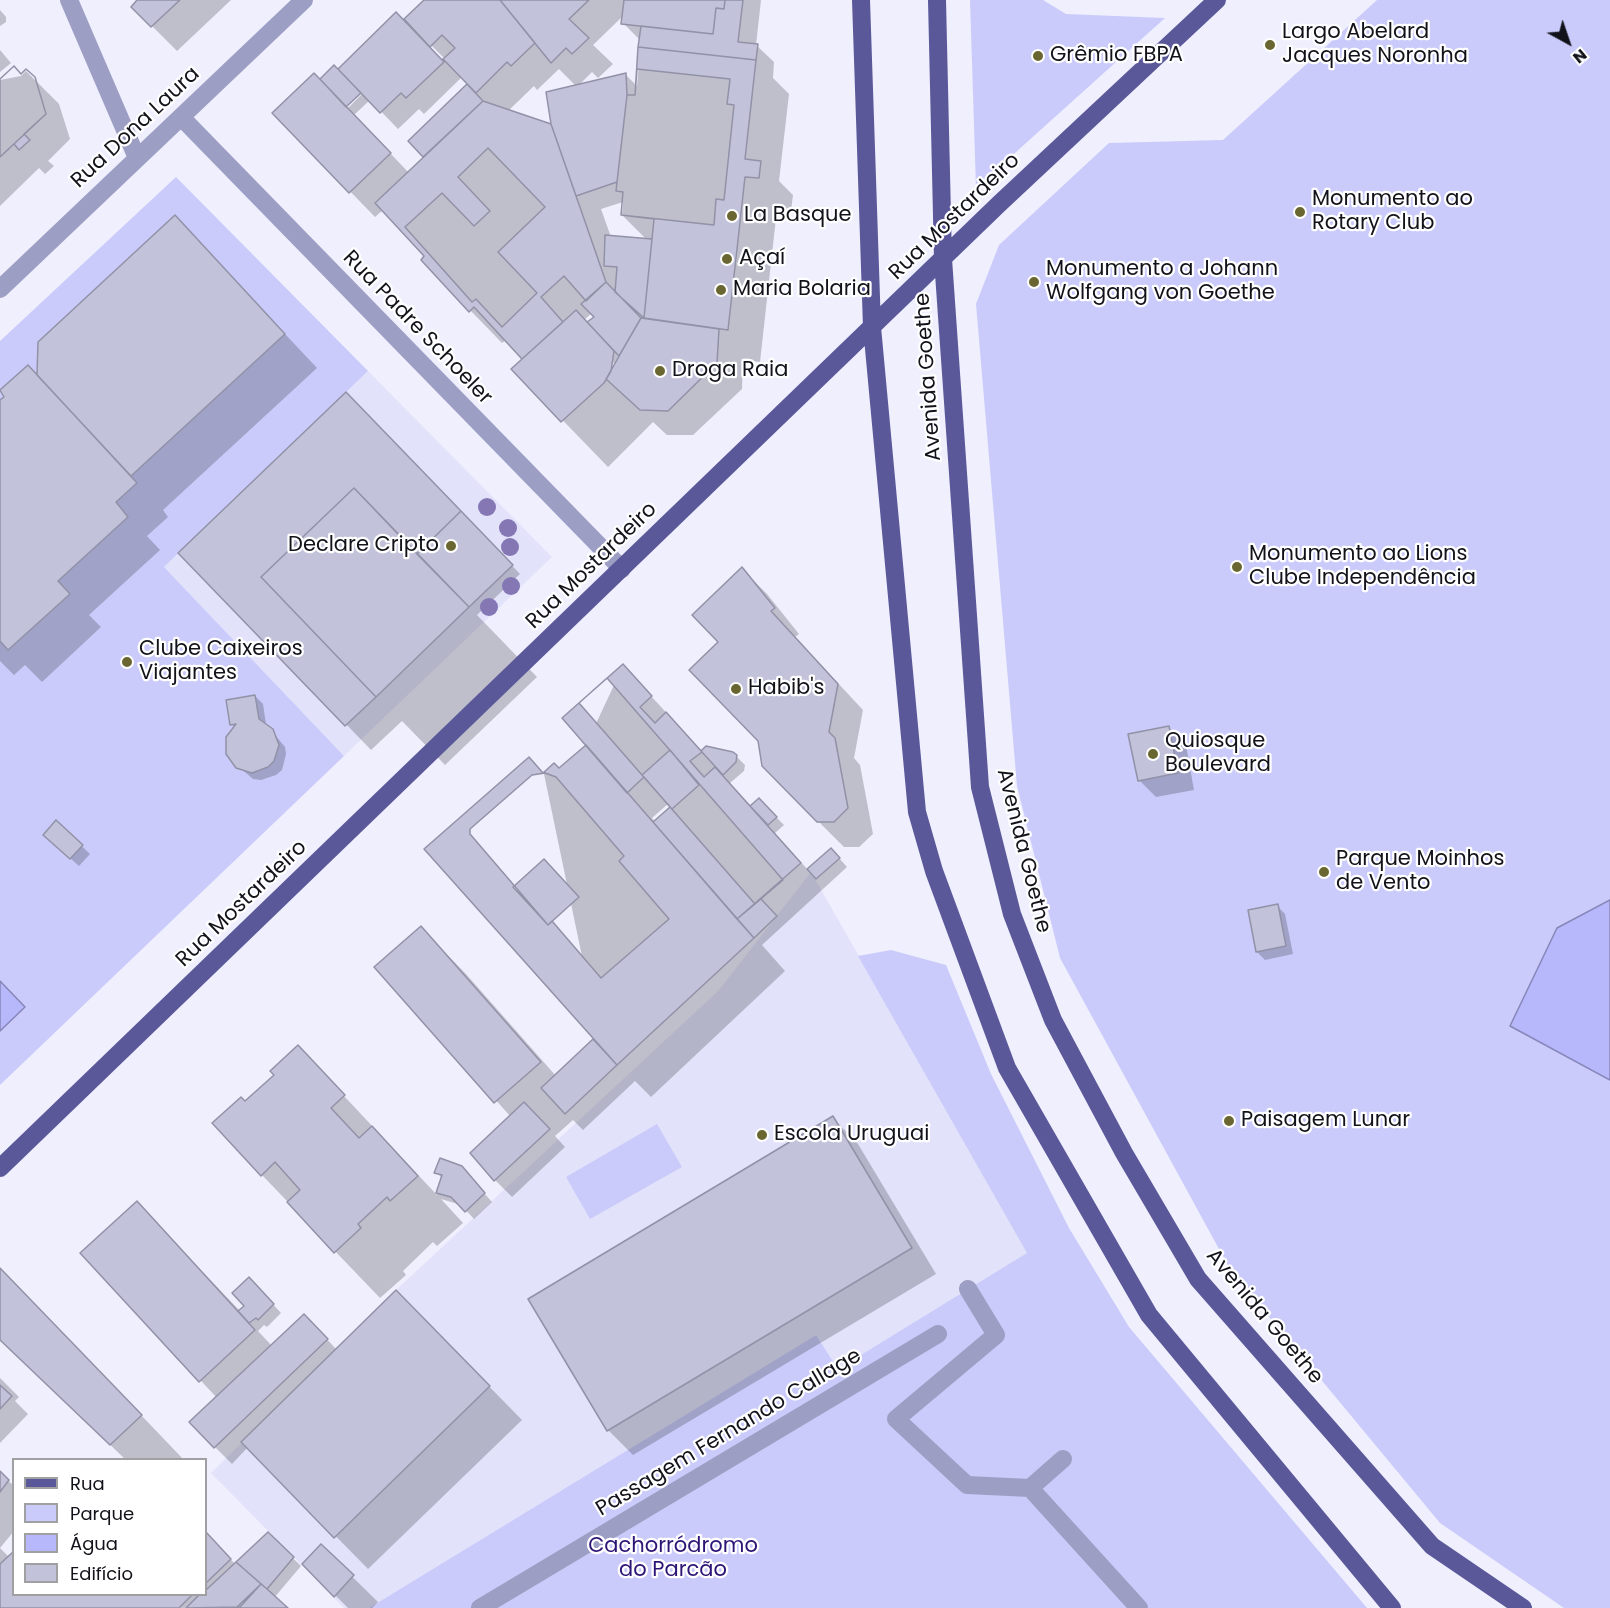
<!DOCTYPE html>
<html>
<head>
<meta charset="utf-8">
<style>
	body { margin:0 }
	#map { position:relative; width:1610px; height:1608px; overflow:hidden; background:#efeffe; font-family:Poppins,sans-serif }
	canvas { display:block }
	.legend { position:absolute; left:12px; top:1458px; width:195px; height:138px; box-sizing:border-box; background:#fff; border:2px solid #a0a0a3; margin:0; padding:8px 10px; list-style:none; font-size:18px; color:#12121a }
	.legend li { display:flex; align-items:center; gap:12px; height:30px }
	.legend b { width:30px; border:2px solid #a0a0a3 }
	.north { position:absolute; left:1538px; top:12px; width:60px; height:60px; -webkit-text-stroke:4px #fff; paint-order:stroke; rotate:140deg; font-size:16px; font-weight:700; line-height:24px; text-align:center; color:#12121a }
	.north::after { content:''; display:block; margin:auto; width:21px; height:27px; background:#12121a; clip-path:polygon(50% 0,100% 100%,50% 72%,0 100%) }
</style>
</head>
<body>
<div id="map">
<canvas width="1610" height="1608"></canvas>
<ul class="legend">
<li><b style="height:8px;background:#5b589a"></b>Rua</li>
<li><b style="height:16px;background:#cacbfa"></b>Parque</li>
<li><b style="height:16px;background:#b7b7fc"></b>Água</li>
<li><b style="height:16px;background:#c2c3da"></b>Edifício</li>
</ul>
<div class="north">N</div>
</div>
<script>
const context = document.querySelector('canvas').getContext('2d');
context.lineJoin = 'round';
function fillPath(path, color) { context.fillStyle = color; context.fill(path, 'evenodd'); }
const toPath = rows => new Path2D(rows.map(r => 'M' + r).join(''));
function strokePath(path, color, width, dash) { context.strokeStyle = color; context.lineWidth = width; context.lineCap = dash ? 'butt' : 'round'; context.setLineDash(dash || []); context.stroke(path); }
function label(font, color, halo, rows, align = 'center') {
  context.font = font + ' Poppins,sans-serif'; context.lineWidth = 4.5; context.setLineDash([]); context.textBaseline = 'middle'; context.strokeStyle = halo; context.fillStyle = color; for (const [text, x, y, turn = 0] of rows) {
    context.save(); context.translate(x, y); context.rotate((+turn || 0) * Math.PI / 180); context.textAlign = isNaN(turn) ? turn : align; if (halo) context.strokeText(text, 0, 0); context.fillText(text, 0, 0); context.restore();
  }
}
const built = toPath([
	[368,371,552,557,344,756,164,567],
	[811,872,1028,1253,838,1369,816,1335,369,1608,344,1608,211,1473,396,1290,718,991]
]);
const green = toPath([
	[970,0,1043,0,1066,14,1165,18,976,188],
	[1377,0,1610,0,1610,1608,1564,1608,1440,1523,1231,1271,1060,958,1017,786,976,304,999,245,1109,143,1223,140],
	[176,177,368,371,164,567,344,756,0,1085,0,341],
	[891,950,946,965,991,1074,1069,1228,1129,1327,1367,1608,369,1608,816,1335,838,1369,1027,1253,858,956],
	[657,1124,682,1167,590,1219,566,1177]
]);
const water = toPath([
	[1610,900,1610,1080,1510,1026,1557,928,1610,900],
	[0,981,25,1007,0,1031,0,981]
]);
const shadow = toPath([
	[139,0,231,0,177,51,152,26],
	[427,0,761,0,756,45,774,62,773,78,789,94,779,181,793,195,791,211,777,209,760,362,743,360,742,389,693,435,667,435,653,422,608,467,513,369,524,359,506,340,502,343,470,310,427,256,383,210,375,217,274,113,321,81,334,67,346,79,443,62,445,59,406,20],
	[623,16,623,23,641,41,637,86,625,74,578,86,592,72,598,78,613,64,593,45],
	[559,69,576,86,553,126,508,111,534,86,537,90],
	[462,77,469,84,410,141,425,157,409,173,354,115,370,100,398,129,419,109,424,114],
	[365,87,367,89,346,110,346,105],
	[623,202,622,215,648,241,611,237,601,209],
	[592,313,596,317,588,324,584,320],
	[614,362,612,378,611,366],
	[0,10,6,17,6,22,0,26],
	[0,50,11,63,0,72],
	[26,71,59,104,70,139,48,161,54,166,45,174,39,168,0,206,0,80,21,76],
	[175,217,317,368,163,510,168,517,147,536,160,550,89,615,101,627,42,682,25,665,14,675,0,661,0,402,39,378],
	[372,419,520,574,477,615,537,677,445,765,402,721,371,750,181,553],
	[742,569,767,594,799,634,795,637,863,710,854,758,860,765,873,834,859,847,844,847,818,821,759,741,720,642],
	[623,666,702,751,733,753,745,765,744,771,730,783,752,807,767,808,784,825,775,833,808,870,839,858,847,867,762,945,785,971,651,1097,635,1081,583,1130,573,1120,555,1136,565,1147,512,1197,495,1180,511,1117,376,967,421,928,466,974,556,1076,600,1043,544,774,559,770,585,747],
	[669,803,672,807,655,822,652,818],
	[255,696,263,704,266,724,285,747,286,754,282,770,276,775,261,780,253,779,232,761,235,728,232,724],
	[1169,728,1186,745,1194,790,1156,797,1139,780],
	[56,822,90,854,79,866,53,843],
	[1277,906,1285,914,1293,954,1265,960,1257,952],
	[298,1047,437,1195,442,1178,436,1172,469,1176,492,1202,474,1219,461,1205,441,1199,463,1223,437,1246,433,1242,403,1271,406,1275,380,1298,262,1175,245,1103,276,1075],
	[833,1118,858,1144,936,1274,633,1455,608,1430],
	[137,1203,240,1311,257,1287,281,1313,267,1327,264,1325,258,1331,272,1346,321,1333,337,1350,429,1325,522,1420,368,1569,248,1447,232,1464,215,1447,217,1398,82,1253],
	[0,1269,35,1304,184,1460,126,1460,0,1339],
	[0,1378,19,1397,15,1401,28,1414,0,1443],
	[0,1473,14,1486,14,1531,0,1548],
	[206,1533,235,1564,268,1534,301,1566,274,1598,286,1608,0,1608,0,1548,9,1557,14,1594,206,1594],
	[321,1546,378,1602,372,1608,348,1608,304,1564]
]);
const building = toPath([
	[137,0,180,0,151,27,131,7,137,0],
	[424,0,500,0,535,43,511,66,507,62,476,93,443,59,455,48,442,35,430,47,404,19,424,0],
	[500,0,589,0,569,19,589,38,572,54,566,48,551,63,500,0],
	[624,0,725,0,724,9,716,8,713,34,621,24,624,0],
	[725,0,743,0,738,42,758,44,756,60,638,47,641,26,713,34,716,8,724,9,725,0],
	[396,12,444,62,406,98,401,93,380,113,338,69,396,12],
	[638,47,756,60,745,159,761,161,759,178,745,177,728,330,644,318,654,219,621,215,623,192,616,191,627,95,635,95,638,47],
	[334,65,361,93,346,107,320,79,334,65],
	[14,66,21,74,26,69,35,77,46,114,0,157,0,79,14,66],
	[14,66,21,74,26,69,35,77,46,114,24,134,30,140,19,150,14,144,0,157,0,79,14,66],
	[637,69,730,79,727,104,734,105,724,200,716,199,714,225,621,215,623,192,616,191,627,95,635,95,637,69],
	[314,73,391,153,349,193,272,113,314,73],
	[626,73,627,95,617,182,576,196,551,124,546,92,626,73],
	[467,84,483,101,423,157,408,141,467,84],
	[483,101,551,124,606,282,586,301,564,276,541,297,563,322,522,359,474,307,469,312,421,260,424,256,375,203,483,101],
	[488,148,545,207,498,252,537,293,502,327,476,299,472,302,405,227,442,193,474,226,490,211,458,177,488,148],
	[175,215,285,334,131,476,37,375,38,342,175,215],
	[605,235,652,239,644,318,615,292,617,267,604,266,605,235],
	[606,282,641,318,619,356,587,322,594,317,581,304,606,282],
	[576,310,614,351,611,371,604,383,561,422,511,369,576,310],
	[641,318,719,329,717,363,668,411,640,410,606,379,641,318],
	[28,365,137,483,116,502,128,517,58,581,70,594,8,650,0,641,0,400,4,397,0,390,28,365],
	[346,392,461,511,417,554,354,488,261,577,376,697,345,726,178,553,346,392],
	[354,488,469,607,376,697,261,577,354,488],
	[461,511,513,565,469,607,417,554,461,511],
	[742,567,775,608,771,611,838,684,829,732,835,738,848,808,834,822,817,822,762,766,758,741,689,670,718,642,692,615,742,567],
	[623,664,652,696,640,707,655,723,666,712,702,752,690,761,704,777,715,767,801,863,737,919,653,822,670,807,644,777,627,793,562,718,623,664],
	[607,678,783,880,755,904,579,703,607,678],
	[255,695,259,719,273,729,279,745,274,761,268,767,252,773,236,768,226,754,226,737,236,724,230,725,226,700,255,695],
	[1169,726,1178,773,1138,781,1128,734,1169,726],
	[586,745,754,938,617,1065,424,849,529,757,543,773,554,763,559,768,586,745],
	[706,746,733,752,737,755,736,762,723,775,701,751,706,746],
	[670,750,699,785,672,809,642,775,670,750],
	[545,773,556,777,624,856,619,861,669,919,601,978,552,921,548,925,470,834,470,829,532,775,545,773],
	[759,798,777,817,768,825,750,806,759,798],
	[56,820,83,845,70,859,43,835,56,820],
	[831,848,840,858,816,879,807,869,831,848],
	[544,859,579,897,548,925,513,887,544,859],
	[761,899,777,916,754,938,737,919,761,899],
	[1278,904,1286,946,1256,952,1248,910,1278,904],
	[421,926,541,1062,494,1103,374,967,421,926],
	[593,1039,617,1065,565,1114,541,1088,593,1039],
	[298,1045,345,1095,331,1108,359,1138,372,1126,418,1176,390,1201,387,1197,358,1224,361,1228,334,1253,287,1202,300,1190,275,1162,261,1176,212,1123,241,1097,245,1101,274,1075,270,1071,298,1045],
	[524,1102,550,1129,494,1181,470,1153,524,1102],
	[833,1116,912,1248,607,1431,528,1299,833,1116],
	[440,1158,462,1166,485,1193,465,1212,451,1197,436,1193,442,1175,434,1173,440,1158],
	[137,1201,255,1330,199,1382,80,1253,137,1201],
	[0,1268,142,1415,110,1445,0,1340,0,1268],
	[249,1277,274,1304,258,1320,256,1318,249,1323,238,1311,244,1306,232,1293,249,1277],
	[396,1290,490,1386,334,1538,241,1442,396,1290],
	[304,1314,328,1339,214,1448,189,1422,304,1314],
	[0,1385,12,1396,0,1409,0,1385],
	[0,1471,9,1480,0,1492,0,1471],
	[206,1532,231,1559,206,1583,206,1532],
	[268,1532,294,1557,267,1589,236,1562,268,1532],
	[321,1544,354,1575,334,1597,302,1564,321,1544],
	[14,1551,14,1594,193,1594,179,1608,0,1608,0,1564,14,1551],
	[236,1562,261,1584,240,1607,186,1608,200,1594,206,1594,206,1590,236,1562],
	[261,1584,267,1589,288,1608,236,1608,261,1584]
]);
const minor = toPath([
	[69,0,137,158],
	[181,117,622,569],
	[0,289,304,0],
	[968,1289,996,1335,896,1419,967,1485,1030,1488,1139,1608],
	[1030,1488,1063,1459],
	[480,1608,938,1334]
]);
const major = toPath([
	[861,0,872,327,917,812,934,871,1007,1068,1149,1315,1392,1608],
	[937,0,943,259,980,787,1012,914,1053,1020,1124,1153,1198,1279,1432,1546,1523,1608],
	[0,1168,999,204,1217,0]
]);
const trees = [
	[487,507],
	[508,528],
	[510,547],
	[511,586],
	[489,607]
];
const markers = [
	[1270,45,6,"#6a6632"],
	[1038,56,6,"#6a6632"],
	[1300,212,6,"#6a6632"],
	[732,216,6,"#6a6632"],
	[727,259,6,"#6a6632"],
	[1034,282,6,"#6a6632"],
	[721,290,6,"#6a6632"],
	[660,371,6,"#6a6632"],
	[451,546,6,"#6a6632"],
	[1237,567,6,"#6a6632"],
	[127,662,6,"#6a6632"],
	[736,689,6,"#6a6632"],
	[1153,754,6,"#6a6632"],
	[1324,872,6,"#6a6632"],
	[1229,1121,6,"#6a6632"],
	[762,1135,6,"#6a6632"]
];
const poiNames = [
	["Largo Abelard",1282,33],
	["Jacques Noronha",1282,57],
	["Grêmio FBPA",1050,56],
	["Monumento ao",1312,200],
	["Rotary Club",1312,224],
	["La Basque",744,216],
	["Açaí",739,259],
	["Monumento a Johann",1046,270],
	["Wolfgang von Goethe",1046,294],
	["Maria Bolaria",733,290],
	["Droga Raia",672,371],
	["Declare Cripto",439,546,"right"],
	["Monumento ao Lions",1249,555],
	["Clube Independência",1249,579],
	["Clube Caixeiros",139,650],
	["Viajantes",139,674],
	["Habib's",748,689],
	["Quiosque",1165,742],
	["Boulevard",1165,766],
	["Parque Moinhos",1336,860],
	["de Vento",1336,884],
	["Paisagem Lunar",1241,1121],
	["Escola Uruguai",774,1135]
];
const streetNames = [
	["Rua Dona Laura",136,128,-43],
	["Rua Mostardeiro",955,217,-44],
	["Rua Padre Schoeler",417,328,46],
	["Avenida Goethe",929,377,-94],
	["Rua Mostardeiro",592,566,-44],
	["Avenida Goethe",1023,851,76],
	["Rua Mostardeiro",242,904,-44],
	["Avenida Goethe",1264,1317,50],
	["Passagem Fernando Callage",729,1433,-31]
];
const parkNames = [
	["Cachorródromo",673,1547],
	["do Parcão",673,1571]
];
fillPath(built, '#e2e2fb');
fillPath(green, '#cacbfa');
fillPath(water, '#b7b7fc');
strokePath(water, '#8686b8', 1.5);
fillPath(shadow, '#0003');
fillPath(building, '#c2c3da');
strokePath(building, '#9191a7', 1.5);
strokePath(minor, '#9d9ec4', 18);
strokePath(major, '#5b589a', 18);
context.fillStyle = '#8477b4';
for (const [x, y] of trees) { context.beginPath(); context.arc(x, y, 9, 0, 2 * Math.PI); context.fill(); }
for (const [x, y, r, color] of markers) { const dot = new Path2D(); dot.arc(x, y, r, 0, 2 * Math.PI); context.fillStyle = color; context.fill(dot); strokePath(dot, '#fff', 2); }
label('21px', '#12121a', '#fff', poiNames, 'left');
label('21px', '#12121a', '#fff', streetNames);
label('21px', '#2d1577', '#fff', parkNames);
</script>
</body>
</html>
